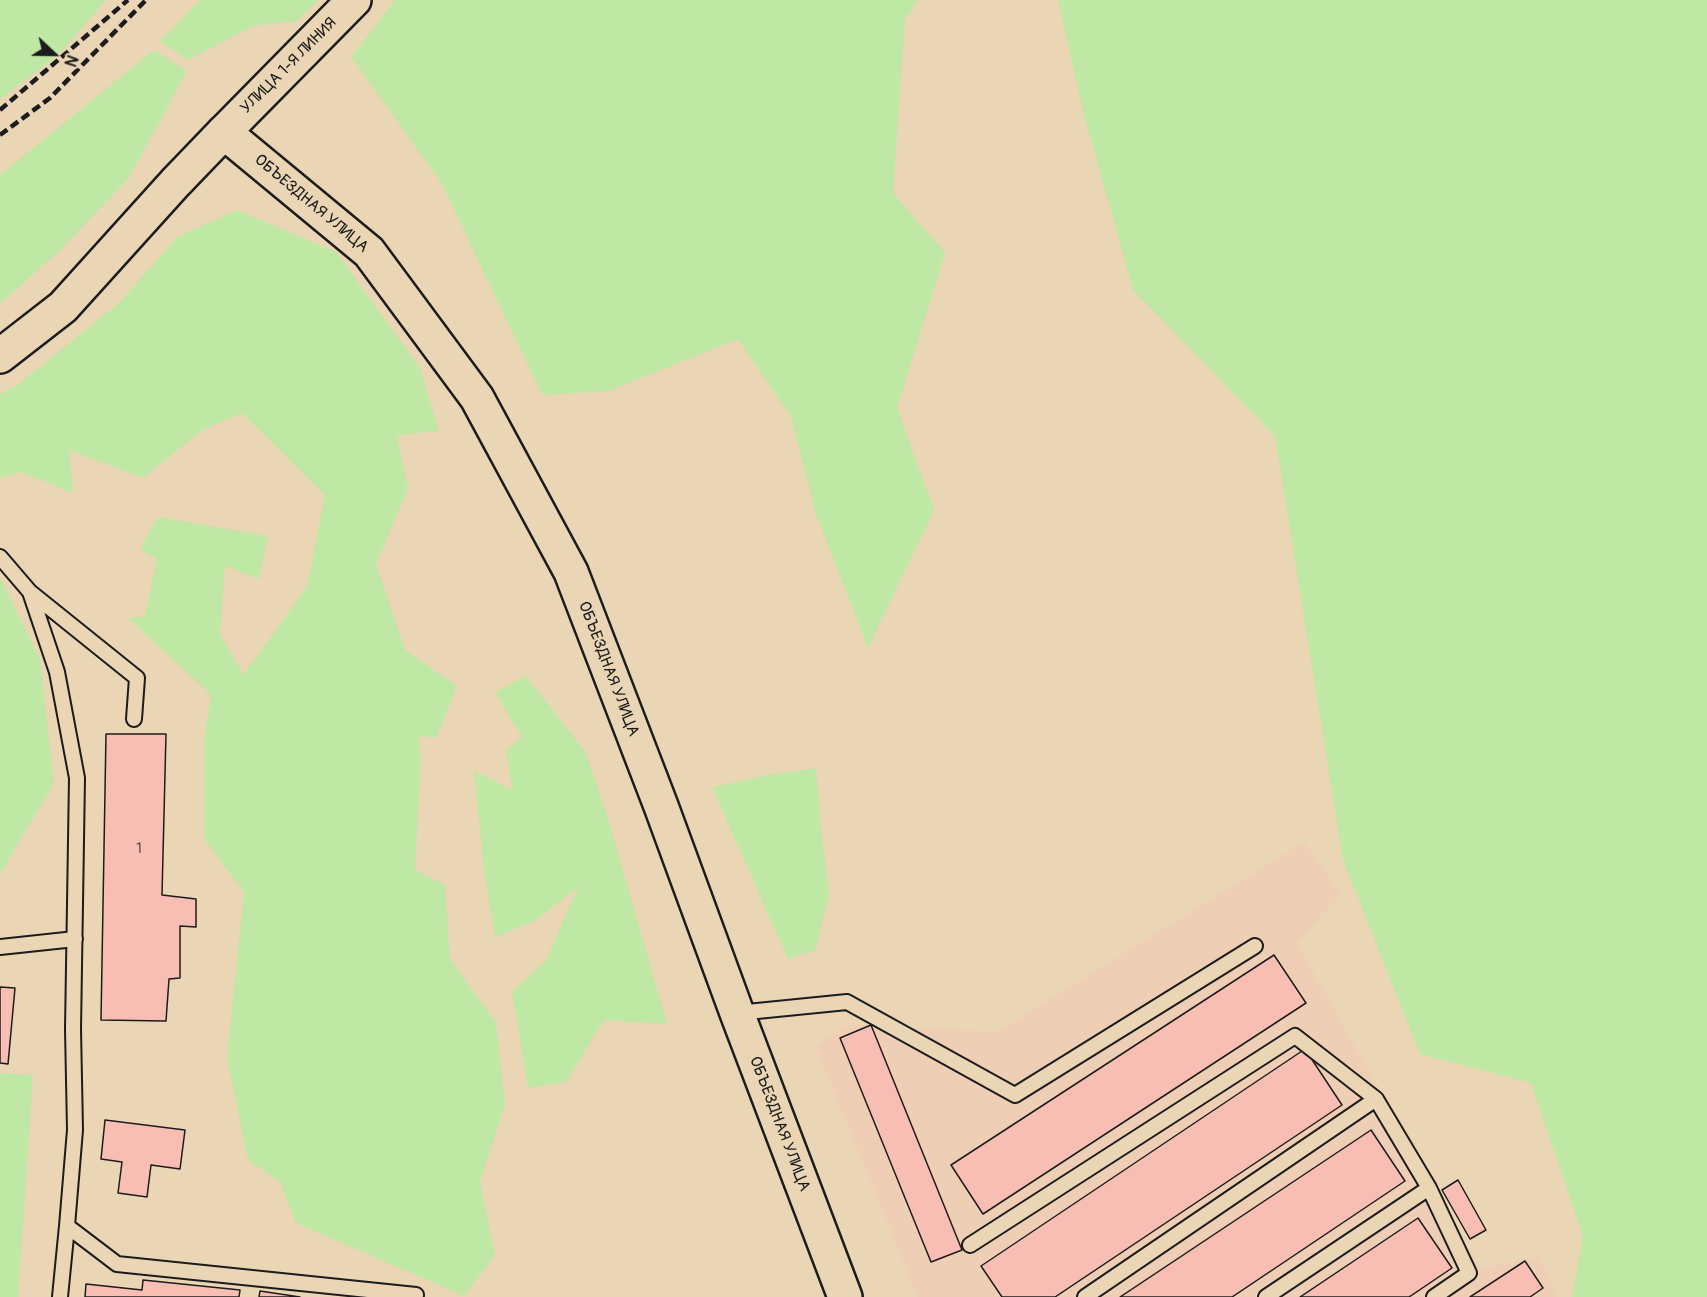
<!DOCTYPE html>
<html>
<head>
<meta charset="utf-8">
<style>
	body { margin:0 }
	#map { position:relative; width:1707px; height:1297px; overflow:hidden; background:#ead5b4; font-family:Pangolin,sans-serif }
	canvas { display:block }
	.north { position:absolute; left:24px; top:24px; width:60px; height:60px; -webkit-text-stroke:4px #ead5b4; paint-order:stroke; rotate:112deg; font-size:16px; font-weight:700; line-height:24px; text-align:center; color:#1c1c1c }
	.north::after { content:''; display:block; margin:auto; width:21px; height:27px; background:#1c1c1c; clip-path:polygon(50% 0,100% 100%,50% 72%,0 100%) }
</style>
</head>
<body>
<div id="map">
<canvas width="1707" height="1297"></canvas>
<div class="north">N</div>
</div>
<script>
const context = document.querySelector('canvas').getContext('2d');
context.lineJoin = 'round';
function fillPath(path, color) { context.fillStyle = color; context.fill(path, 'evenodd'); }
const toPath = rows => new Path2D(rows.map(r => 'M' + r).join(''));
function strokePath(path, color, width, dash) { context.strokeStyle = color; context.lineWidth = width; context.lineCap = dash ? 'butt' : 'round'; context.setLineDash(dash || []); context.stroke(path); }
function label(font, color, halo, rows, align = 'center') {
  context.font = font + ' Pangolin,sans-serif'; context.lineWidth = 4.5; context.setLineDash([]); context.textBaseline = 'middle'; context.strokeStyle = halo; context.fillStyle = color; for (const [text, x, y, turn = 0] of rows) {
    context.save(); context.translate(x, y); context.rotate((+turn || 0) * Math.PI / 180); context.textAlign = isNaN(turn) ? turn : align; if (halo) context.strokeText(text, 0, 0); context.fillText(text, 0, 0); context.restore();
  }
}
const built = toPath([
	[1304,842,1340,894,1297,943,1480,1269,1540,1256,1556,1297,918,1297,816,1047,847,1024,997,1032]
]);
const green = toPath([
	[0,0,106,0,59,54,0,99],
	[200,0,319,0,296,21,253,26,188,60,160,41],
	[395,0,918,0,905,19,893,193,945,253,897,408,934,510,868,648,816,514,791,417,738,339,608,391,542,395,442,184,351,57],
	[1058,0,1707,0,1707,1297,1572,1297,1583,1236,1531,1083,1420,1054,1343,860,1275,436,1133,290,1083,111],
	[154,50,187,71,129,178,61,249,0,304,0,175],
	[237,210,336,252,420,368,439,431,397,435,408,489,376,564,405,650,457,686,436,738,419,736,421,759,415,870,445,885,450,959,496,1023,505,1103,480,1182,495,1255,464,1296,296,1223,280,1182,248,1160,227,1058,244,892,204,839,204,741,211,695,128,618,145,616,157,559,140,549,158,517,268,536,259,579,225,566,220,633,243,675,307,587,325,495,242,413,202,430,143,478,69,450,73,493,21,472,0,478,0,394,19,384,120,302,177,237],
	[0,577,40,659,54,783,0,874],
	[526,676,586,753,607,815,667,1024,604,1020,566,1082,528,1088,512,992,546,960,578,887,536,920,495,937,484,870,474,771,512,790,506,750,522,737,495,692],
	[816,768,821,827,829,895,815,950,788,959,712,787,774,774],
	[0,1073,33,1075,18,1297,0,1297]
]);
const building = toPath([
	[106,734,166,734,162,895,196,899,196,927,180,926,180,978,169,979,166,1021,101,1020,106,734],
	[1274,955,1306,1003,983,1214,951,1165,1274,955],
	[0,987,15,988,8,1064,0,1063,0,987],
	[871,1025,962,1250,931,1262,840,1038,871,1025],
	[1305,1049,1342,1105,1055,1297,1002,1297,981,1266,1305,1049],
	[105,1120,185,1130,180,1169,151,1165,147,1197,118,1193,122,1162,101,1159,105,1120],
	[1371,1130,1405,1181,1232,1297,1120,1297,1371,1130],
	[1458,1180,1486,1230,1470,1239,1442,1190,1458,1180],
	[1418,1218,1452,1268,1409,1297,1300,1297,1418,1218],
	[1525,1261,1543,1288,1530,1297,1470,1297,1525,1261],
	[143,1280,240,1290,239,1297,85,1297,86,1284,142,1290,143,1280],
	[260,1291,300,1297,259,1297,260,1291]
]);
const service = toPath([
	[0,557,30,592,137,678,134,719],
	[30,592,57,672,77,778,73,1029,75,1130,67,1226,117,1264,416,1295],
	[0,947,75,939],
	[737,1013,847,1002,1015,1095,1255,946],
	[970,1245,1295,1036,1376,1099],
	[60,1297,67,1226],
	[1085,1297,1376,1099,1429,1188],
	[1266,1297,1429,1188,1469,1273,1434,1297]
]);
const tertiary = toPath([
	[224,132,354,0]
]);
const secondary = toPath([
	[0,356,63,307,175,183,224,132,369,252,477,398,571,572,661,806,737,1013,845,1297]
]);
const rail = toPath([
	[0,110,128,0],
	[0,135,50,98,146,0]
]);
const numberNames = [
	["1",139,849]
];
const streetNames = [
	["УЛИЦА 1-Я ЛИНИЯ",289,66,-45],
	["ОБЪЕЗДНАЯ УЛИЦА",311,204,40],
	["ОБЪЕЗДНАЯ УЛИЦА",608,669,69],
	["ОБЪЕЗДНАЯ УЛИЦА",779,1124,69]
];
fillPath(built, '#eeceb4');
fillPath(green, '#bfe8a4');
fillPath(building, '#f9beb3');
strokePath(building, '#1c1c1c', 1.5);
strokePath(service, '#1c1c1c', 18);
strokePath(tertiary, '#1c1c1c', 38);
strokePath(secondary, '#1c1c1c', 38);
strokePath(service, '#ead5b4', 14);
strokePath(tertiary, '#ead5b4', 33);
strokePath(secondary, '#ead5b4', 33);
strokePath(rail, '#1c1c1c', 4.5, [9, 4.5]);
label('14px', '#534442', null, numberNames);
label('16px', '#1c1c1c', '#ead5b4', streetNames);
</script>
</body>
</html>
